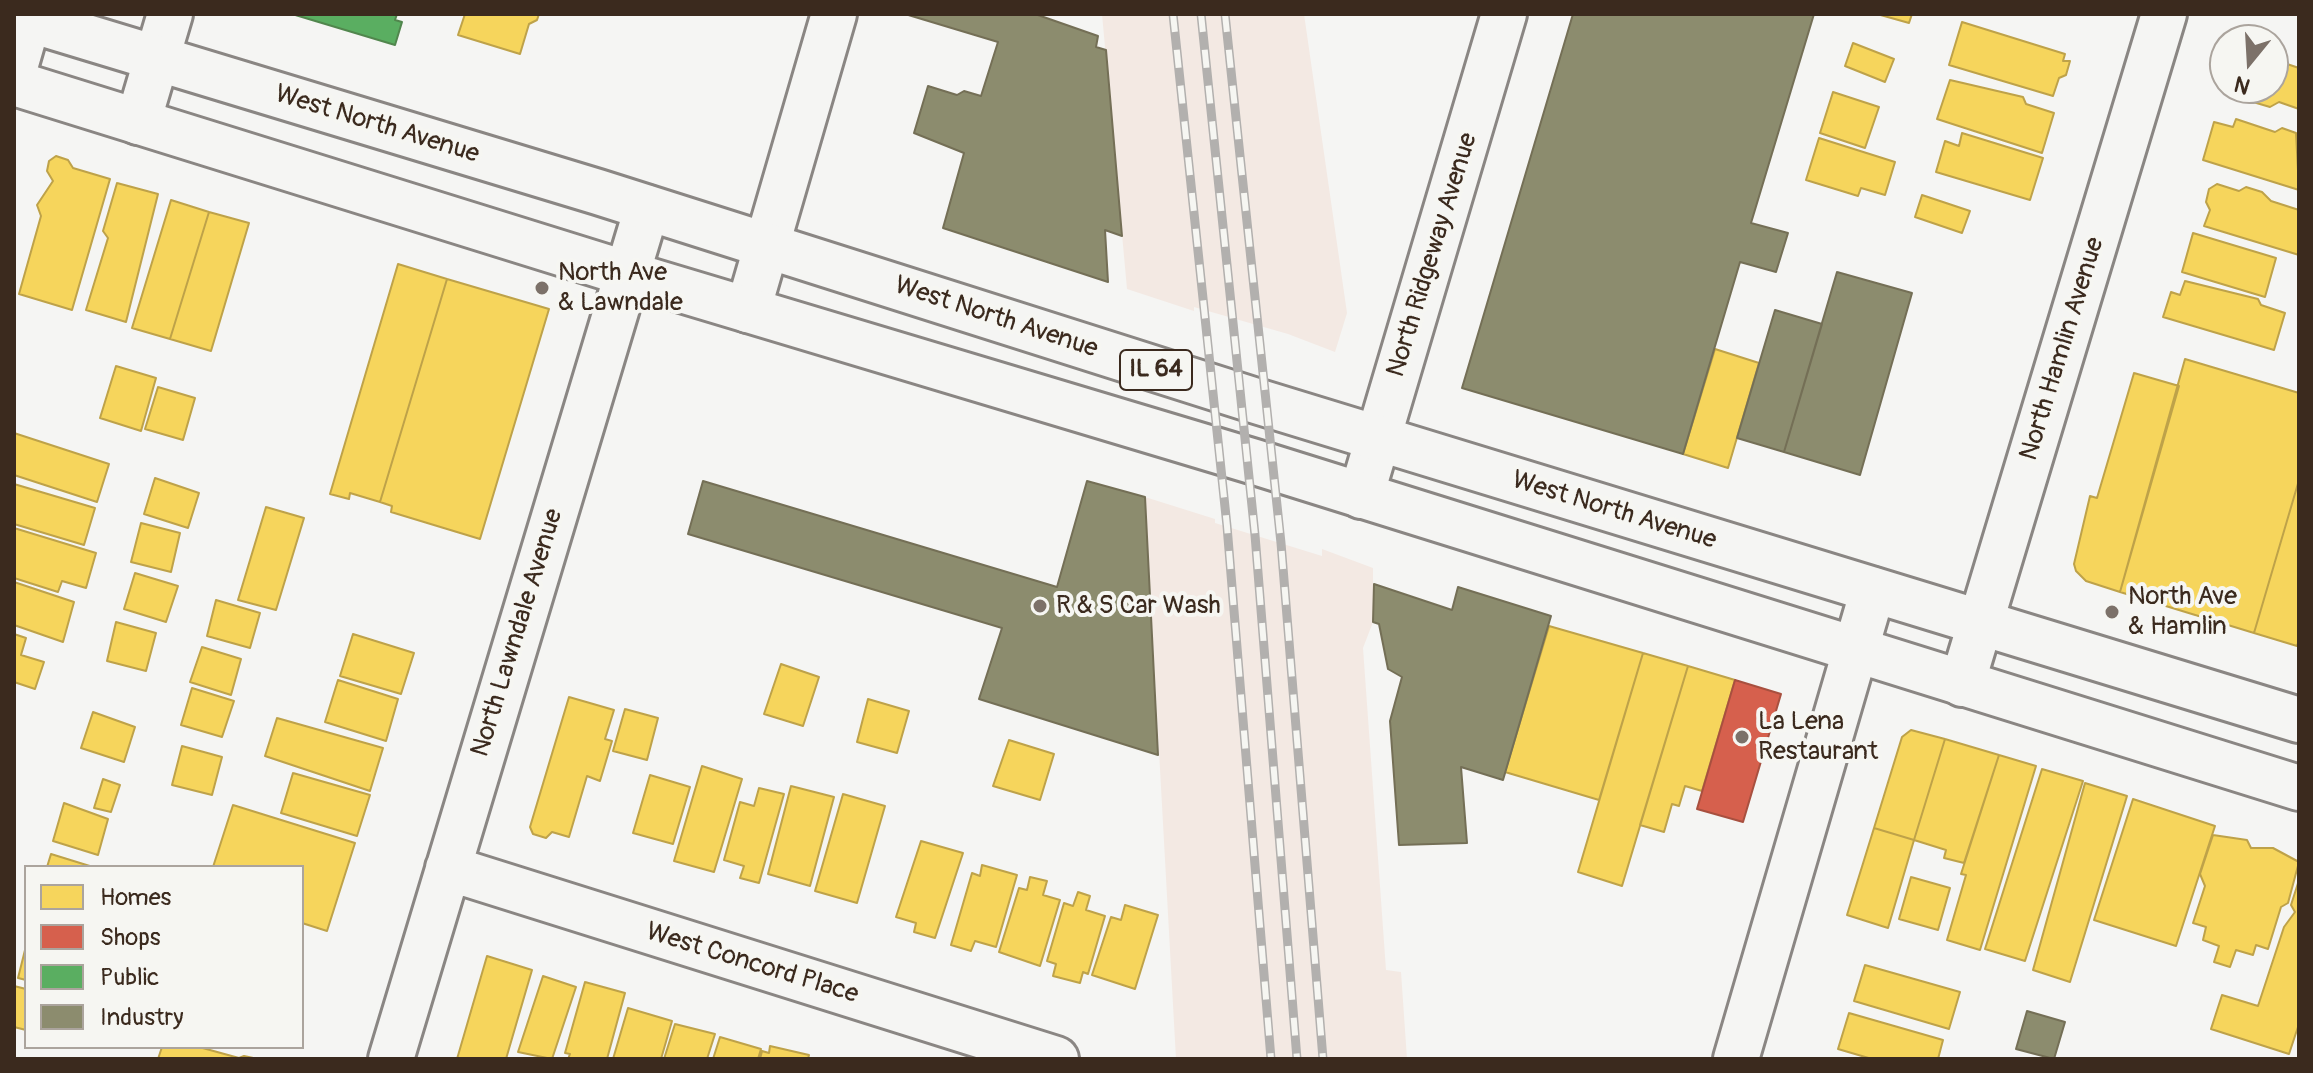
<!DOCTYPE html>
<html>
<head>
<meta charset="utf-8">
<style>
	body { margin:0 }
	#map { position:relative; width:2313px; height:1073px; overflow:hidden; background:#f5f5f3; font-family:Pangolin,sans-serif }
	canvas { display:block }
	.frame { position:absolute; inset:0; border:16px solid #3b2a1e; pointer-events:none }
	.legend { position:absolute; left:24px; top:865px; width:280px; height:184px; box-sizing:border-box; background:#f6f6f2; border:2px solid #aba49d; margin:0; padding:10px 14px; list-style:none; font-size:24px; color:#3b2a1e }
	.legend li { display:flex; align-items:center; gap:16px; height:40px }
	.legend b { width:40px; border:2px solid #aba49d }
	.north { position:absolute; left:2209px; top:24px; width:80px; height:80px; box-sizing:border-box; background:#f6f6f2; border:2px solid #aba49d; border-radius:50%; rotate:198deg; font-size:22px; font-weight:700; line-height:32px; text-align:center; color:#3b2a1e }
	.north::after { content:''; display:block; margin:auto; width:28px; height:36px; background:#7c7169; clip-path:polygon(50% 0,100% 100%,50% 72%,0 100%) }
</style>
</head>
<body>
<div id="map">
<canvas width="2313" height="1073"></canvas>
<div class="frame"></div>
<ul class="legend">
<li><b style="height:22px;background:#f6d55c"></b>Homes</li>
<li><b style="height:22px;background:#d6604d"></b>Shops</li>
<li><b style="height:22px;background:#5aae61"></b>Public</li>
<li><b style="height:22px;background:#8c8c6e"></b>Industry</li>
</ul>
<div class="north">N</div>
</div>
<script>
const context = document.querySelector('canvas').getContext('2d');
context.lineJoin = 'round';
function fillPath(path, color) { context.fillStyle = color; context.fill(path, 'evenodd'); }
const toPath = rows => new Path2D(rows.map(r => 'M' + r).join(''));
function strokePath(path, color, width, dash) { context.strokeStyle = color; context.lineWidth = width; context.lineCap = dash ? 'butt' : 'round'; context.setLineDash(dash || []); context.stroke(path); }
function label(font, color, halo, rows, align = 'center') {
  context.font = font + ' Pangolin,sans-serif'; context.lineWidth = 8; context.setLineDash([]); context.textBaseline = 'middle'; context.strokeStyle = halo; context.fillStyle = color; for (const [text, x, y, turn = 0] of rows) {
    context.save(); context.translate(x, y); context.rotate((+turn || 0) * Math.PI / 180); context.textAlign = isNaN(turn) ? turn : align; if (halo) context.strokeText(text, 0, 0); context.fillText(text, 0, 0); context.restore();
  }
}
const built = toPath([
	[1102,14,1304,14,1347,313,1335,352,1288,334,1194,307,1194,311,1127,289],
	[1145,497,1215,519,1215,523,1322,556,1322,549,1373,568,1373,622,1363,648,1386,970,1401,972,1407,1059,1176,1059]
]);
const homes = toPath([
	[465,14,539,14,537,20,529,24,520,54,458,35,465,14],
	[1877,14,1912,14,1909,23,1877,14],
	[1962,22,2065,54,2063,61,2070,61,2066,75,2059,78,2053,96,1949,65,1962,22],
	[1853,43,1894,59,1885,82,1845,66,1853,43],
	[2281,62,2299,68,2299,109,2279,102,2270,107,2236,97,2239,88,2273,88,2273,66,2281,62],
	[1950,80,2023,97,2026,104,2054,113,2042,153,1937,119,1950,80],
	[1833,92,1879,107,1865,148,1820,133,1833,92],
	[2236,119,2275,132,2282,128,2296,133,2299,190,2203,160,2214,122,2233,127,2236,119],
	[1962,133,2043,158,2030,200,1936,172,1945,141,1959,146,1962,133],
	[1819,138,1895,162,1885,195,1861,188,1858,196,1806,180,1819,138],
	[56,156,68,160,73,168,110,179,72,310,19,294,41,216,37,205,53,181,47,171,49,161,56,156],
	[117,183,158,194,126,322,86,310,108,238,103,231,117,183],
	[2217,184,2239,191,2246,187,2262,192,2271,201,2299,210,2299,255,2204,226,2210,210,2206,202,2209,189,2217,184],
	[1922,195,1970,211,1962,233,1915,217,1922,195],
	[171,200,209,212,170,339,132,328,171,200],
	[209,212,249,223,211,351,170,339,209,212],
	[2193,233,2276,258,2265,297,2182,272,2193,233],
	[398,264,447,279,380,502,350,493,349,499,330,494,398,264],
	[447,279,549,309,480,539,391,512,392,506,380,502,447,279],
	[2185,281,2258,299,2261,305,2285,313,2274,350,2163,317,2171,292,2180,295,2185,281],
	[1715,349,1759,363,1728,468,1683,454,1715,349],
	[2185,359,2299,393,2299,480,2254,633,2120,592,2185,359],
	[116,366,156,378,141,431,100,418,116,366],
	[2134,373,2179,386,2120,592,2086,581,2076,571,2074,564,2090,496,2097,498,2134,373],
	[158,387,195,398,183,440,145,429,158,387],
	[14,433,109,464,97,502,14,475,14,433],
	[155,478,199,493,188,528,144,514,155,478],
	[2299,480,2299,640,2297,646,2254,633,2299,480],
	[14,484,95,508,84,545,14,524,14,484],
	[266,507,304,518,276,610,238,600,266,507],
	[141,523,180,533,171,572,131,562,141,523],
	[14,528,96,553,86,588,62,581,58,592,14,578,14,528],
	[135,573,178,586,166,622,124,609,135,573],
	[14,582,74,602,63,642,14,625,14,582],
	[216,600,260,613,250,648,207,636,216,600],
	[116,622,156,633,146,671,107,661,116,622],
	[1549,626,1643,653,1599,800,1505,772,1549,626],
	[14,634,26,638,21,655,44,662,35,689,14,682,14,634],
	[353,634,414,653,401,694,340,676,353,634],
	[202,647,241,659,231,695,190,682,202,647],
	[1643,653,1688,666,1622,886,1578,872,1643,653],
	[781,664,819,677,803,726,764,714,781,664],
	[1688,666,1735,680,1702,791,1685,786,1679,806,1672,804,1664,832,1640,825,1688,666],
	[338,680,398,699,386,741,325,722,338,680],
	[192,688,234,701,222,737,181,725,192,688],
	[569,697,614,710,605,739,612,741,600,781,587,776,569,837,552,832,546,838,533,834,530,827,569,697],
	[868,699,909,711,897,753,857,742,868,699],
	[625,709,658,718,647,760,613,751,625,709],
	[93,712,135,727,124,762,81,748,93,712],
	[277,718,383,748,370,791,265,756,277,718],
	[1911,730,1945,739,1914,840,1874,828,1902,737,1911,730],
	[1945,739,1999,755,1964,863,1944,858,1946,850,1914,840,1945,739],
	[1009,740,1054,754,1040,800,993,786,1009,740],
	[182,746,222,757,212,795,172,785,182,746],
	[1999,755,2036,766,1980,950,1947,940,1966,875,1961,874,1999,755],
	[702,766,742,779,714,872,674,861,702,766],
	[2042,769,2083,781,2025,961,1985,949,2042,769],
	[293,773,370,795,357,836,281,813,293,773],
	[650,775,690,787,673,844,633,833,650,775],
	[103,779,120,785,111,812,94,808,103,779],
	[2085,783,2127,796,2070,982,2033,970,2085,783],
	[791,786,834,797,810,886,768,874,791,786],
	[759,788,784,794,759,883,740,878,744,866,724,860,740,802,754,806,759,788],
	[843,794,885,806,857,903,815,891,843,794],
	[2133,799,2215,826,2176,946,2094,920,2133,799],
	[64,803,108,819,98,855,53,841,64,803],
	[233,805,355,843,327,931,302,923,302,867,213,867,233,805],
	[1874,828,1914,840,1888,928,1847,915,1874,828],
	[2213,835,2247,840,2251,848,2273,848,2299,862,2288,903,2281,907,2268,949,2256,945,2253,955,2236,950,2230,967,2214,962,2219,946,2203,940,2206,927,2193,923,2205,886,2200,874,2213,835],
	[921,841,963,853,935,938,914,932,916,923,896,917,921,841],
	[51,854,93,867,47,867,51,854],
	[982,865,1017,875,996,947,975,941,971,951,951,945,972,873,980,876,982,865],
	[1030,877,1047,881,1043,895,1060,900,1040,966,999,952,1019,888,1027,890,1030,877],
	[1911,877,1950,888,1938,930,1899,919,1911,877],
	[2299,880,2299,1024,2289,1054,2211,1029,2222,995,2258,1006,2284,927,2295,912,2291,905,2299,880],
	[1078,892,1090,896,1086,910,1105,916,1088,974,1083,972,1080,983,1053,976,1056,964,1047,961,1064,903,1073,906,1078,892],
	[1125,905,1158,915,1135,989,1092,975,1111,917,1121,920,1125,905],
	[26,946,26,980,18,978,26,946],
	[487,956,532,970,506,1059,457,1059,487,956],
	[1865,965,1960,992,1949,1029,1854,1001,1865,965],
	[543,976,576,987,552,1059,518,1052,543,976],
	[585,982,625,993,607,1059,568,1059,570,1054,565,1053,585,982],
	[14,986,26,989,26,1030,14,1027,14,986],
	[628,1008,672,1021,661,1059,613,1059,628,1008],
	[1849,1013,1943,1040,1938,1059,1872,1059,1838,1049,1849,1013],
	[675,1024,715,1034,707,1059,664,1059,675,1024],
	[720,1037,761,1049,758,1059,713,1059,720,1037],
	[770,1046,809,1055,808,1059,760,1059,762,1051,769,1053,770,1046],
	[162,1047,199,1047,239,1058,244,1056,258,1059,158,1059,162,1047]
]);
const shops = toPath([
	[1735,680,1781,694,1743,822,1697,809,1735,680]
]);
const public = toPath([
	[292,14,397,14,395,20,402,22,395,45,292,14]
]);
const industry = toPath([
	[905,14,1035,14,1098,36,1096,47,1106,50,1122,236,1105,230,1108,282,943,228,964,153,914,133,928,86,957,95,964,91,981,96,998,42,905,14],
	[1573,14,1814,14,1751,223,1788,233,1776,272,1740,262,1683,454,1462,388,1573,14],
	[1837,272,1912,293,1860,475,1784,452,1837,272],
	[1775,310,1822,324,1784,452,1737,438,1775,310],
	[703,481,1057,587,1087,481,1145,497,1158,755,979,699,1002,628,688,534,703,481],
	[1374,584,1452,610,1458,587,1551,616,1503,780,1461,767,1467,843,1399,845,1390,721,1402,677,1388,669,1379,624,1373,622,1374,584],
	[2027,1011,2065,1022,2054,1059,2016,1049,2027,1011]
]);
const minor = toPath([
	[14,71,29,19],
	[138,122,170,14],
	[748,310,834,14],
	[1361,496,1504,14],
	[448,868,1056,1059],
	[391,1059,647,208],
	[1736,1059,1873,590]
]);
const tertiary = toPath([
	[1962,684,2164,14]
]);
const primary = toPath([
	[14,15,598,192,1253,400,2299,720],
	[14,83,628,274,1255,462,2299,788]
]);
const rail = toPath([
	[1173,14,1227,526,1271,1059],
	[1201,14,1255,535,1297,1059],
	[1225,14,1281,543,1323,1059]
]);
const markers = [
	[542,288,8,"#7c7169"],
	[1040,606,8,"#7c7169"],
	[2112,612,8,"#7c7169"],
	[1742,737,8,"#7c7169"]
];
const shields = [
	[1156,370,72]
];
const shieldNames = [
	["IL 64",1156,370]
];
const streetNames = [
	["West North Avenue",377,125,17],
	["North Ridgeway Avenue",1433,255,-73],
	["West North Avenue",996,318,18],
	["North Hamlin Avenue",2063,349,-73],
	["West North Avenue",1614,511,17],
	["North Lawndale Avenue",518,633,-73],
	["West Concord Place",752,964,17]
];
const poiNames = [
	["North Ave",558,273],
	["& Lawndale",558,303],
	["North Ave",2128,597],
	["& Hamlin",2128,627],
	["R & S Car Wash",1056,606],
	["La Lena",1758,722],
	["Restaurant",1758,752]
];
fillPath(built, '#f3e9e3');
fillPath(homes, '#f6d55c');
strokePath(homes, '#bea249', 2);
fillPath(shops, '#d6604d');
strokePath(shops, '#a8503f', 2);
fillPath(public, '#5aae61');
strokePath(public, '#51864d', 2);
fillPath(industry, '#8c8c6e');
strokePath(industry, '#746f56', 2);
strokePath(minor, '#8a8683', 50);
strokePath(tertiary, '#8a8683', 50);
strokePath(primary, '#8a8683', 50);
strokePath(minor, '#f5f5f3', 44);
strokePath(tertiary, '#f5f5f3', 44);
strokePath(primary, '#f5f5f3', 44);
strokePath(rail, '#b2b0ae', 9);
strokePath(rail, '#f6f6f2', 6, [18]);
for (const [x, y, r, color] of markers) { const dot = new Path2D(); dot.arc(x, y, r, 0, 2 * Math.PI); context.fillStyle = color; context.fill(dot); strokePath(dot, '#f6f6f2', 3); }
for (const [x, y, w] of shields) { const box = new Path2D(); box.roundRect(x - w / 2, y - 20, w, 40, 6); context.fillStyle = '#f6f6f2'; context.fill(box); strokePath(box, '#3b2a1e', 2); }
label('bold 24px', '#3b2a1e', null, shieldNames);
label('26px', '#3b2a1e', '#f6f6f2', streetNames);
label('26px', '#3b2a1e', '#f6f6f2', poiNames, 'left');
</script>
</body>
</html>
